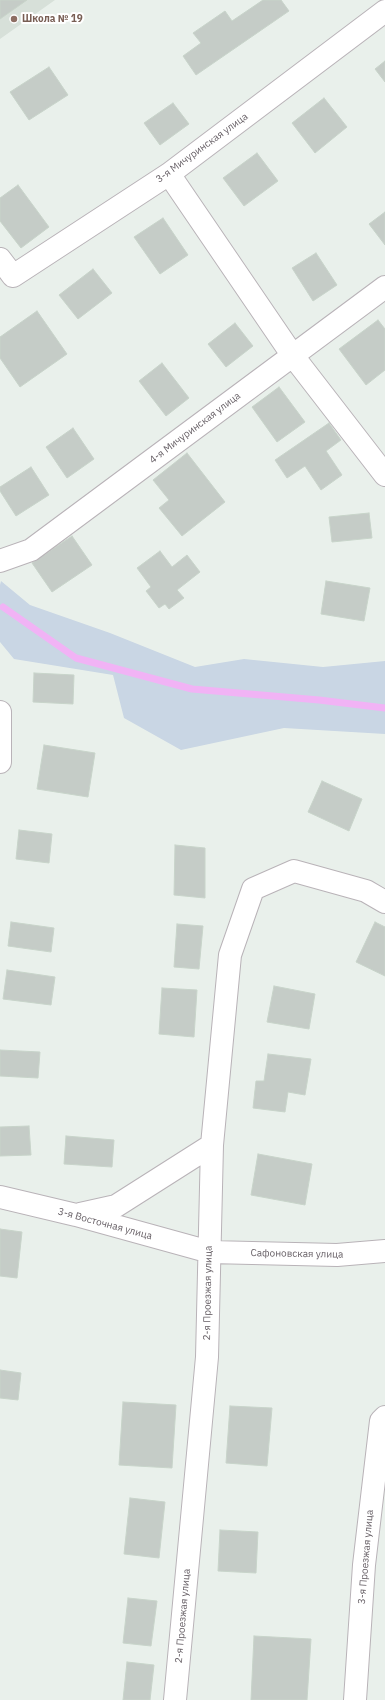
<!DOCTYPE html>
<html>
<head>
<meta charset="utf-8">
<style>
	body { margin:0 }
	canvas { display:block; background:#e9f0eb }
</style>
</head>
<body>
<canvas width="385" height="1700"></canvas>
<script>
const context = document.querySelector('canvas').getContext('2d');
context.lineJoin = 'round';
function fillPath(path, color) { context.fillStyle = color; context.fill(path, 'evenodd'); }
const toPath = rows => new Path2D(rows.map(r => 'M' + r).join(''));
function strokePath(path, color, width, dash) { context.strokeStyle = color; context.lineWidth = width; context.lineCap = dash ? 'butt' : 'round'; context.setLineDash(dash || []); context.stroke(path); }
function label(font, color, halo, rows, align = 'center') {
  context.font = font + ' "IBM Plex Sans",sans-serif'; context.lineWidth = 4; context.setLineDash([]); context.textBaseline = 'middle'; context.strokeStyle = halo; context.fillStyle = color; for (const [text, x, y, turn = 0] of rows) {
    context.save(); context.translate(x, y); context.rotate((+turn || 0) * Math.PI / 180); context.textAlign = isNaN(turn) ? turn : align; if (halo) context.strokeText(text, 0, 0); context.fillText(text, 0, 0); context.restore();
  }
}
const education = toPath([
	[0,0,55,0,0,39]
]);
const green = toPath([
	[1,581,30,605,110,633,195,667,244,659,323,667,385,661,385,734,284,728,181,750,124,718,113,675,14,659,0,642,0,585]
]);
const stream = toPath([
	[3,607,76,658,192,689,319,700,385,708]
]);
const building = toPath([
	[0,0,27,0,0,19,0,0],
	[263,0,281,0,289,11,196,75,183,56,201,43,193,33,225,11,232,21,263,0],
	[385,61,385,82,375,69,385,61],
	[49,67,68,95,29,120,10,92,49,67],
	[324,98,347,127,315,153,292,123,324,98],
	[173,103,189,124,160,145,144,123,173,103],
	[257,153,278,181,244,206,223,178,257,153],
	[18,185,49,227,21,248,0,221,0,198,18,185],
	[385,212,385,245,369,224,385,212],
	[163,218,188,255,160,274,134,237,163,218],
	[316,253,337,285,313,301,292,268,316,253],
	[93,269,112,293,78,319,59,295,93,269],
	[37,311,67,354,20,387,0,358,0,337,37,311],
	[378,320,385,329,385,370,366,385,339,349,378,320],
	[235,323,253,346,226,367,208,344,235,323],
	[162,363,189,398,166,416,139,381,162,363],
	[279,387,305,422,277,442,252,407,279,387],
	[329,423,341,440,326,451,342,475,321,490,305,466,287,478,275,460,329,423],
	[73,428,94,459,67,478,46,447,73,428],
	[187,453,225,502,182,536,159,508,169,500,153,480,187,453],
	[31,467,49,495,16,516,0,491,0,487,31,467],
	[369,513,372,538,332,542,329,517,369,513],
	[72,536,92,565,52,592,32,563,72,536],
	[160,551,172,567,187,555,200,572,177,590,184,598,169,609,165,604,159,608,146,591,151,587,137,568,160,551],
	[326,581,370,588,364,621,321,614,326,581],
	[34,673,74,675,73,704,33,702,34,673],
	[44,745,95,753,88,797,37,789,44,745],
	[322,781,362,799,349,831,308,812,322,781],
	[19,830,52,834,49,863,16,859,19,830],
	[175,845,205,848,205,898,174,895,175,845],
	[11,922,54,928,51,952,8,946,11,922],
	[375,922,385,927,385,976,356,962,375,922],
	[177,924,203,926,199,969,174,967,177,924],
	[7,970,55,977,51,1005,3,999,7,970],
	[274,986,315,994,309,1029,267,1022,274,986],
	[162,988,197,990,194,1037,159,1034,162,988],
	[0,1050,40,1052,38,1078,0,1076,0,1050],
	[268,1054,311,1059,305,1095,288,1092,285,1112,253,1108,256,1081,264,1081,268,1054],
	[29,1126,31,1155,0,1156,0,1127,29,1126],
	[66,1136,114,1140,112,1167,64,1164,66,1136],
	[258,1154,312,1164,305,1205,251,1195,258,1154],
	[0,1229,22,1232,17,1278,0,1276,0,1229],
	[0,1370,21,1373,18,1400,0,1398,0,1370],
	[123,1402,176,1405,172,1468,119,1465,123,1402],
	[230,1406,272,1408,267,1466,226,1463,230,1406],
	[130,1498,165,1502,159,1558,124,1554,130,1498],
	[220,1530,258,1532,256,1573,218,1571,220,1530],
	[128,1598,157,1601,151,1646,123,1643,128,1598],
	[254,1636,311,1639,307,1700,251,1700,254,1636],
	[127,1662,154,1665,150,1700,123,1700,127,1662]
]);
const minor = toPath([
	[169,174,293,356,385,475],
	[0,259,13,276,169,174,385,11],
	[0,561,31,550,385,287],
	[0,712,0,762],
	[0,1197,76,1215,210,1252,337,1255,385,1251],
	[80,1214,116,1206,212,1145],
	[175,1700,207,1357,212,1145,230,955,253,889,294,871,366,891,385,902],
	[355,1700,364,1565,381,1421,385,1417]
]);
const markers = [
	[14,19,4,"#8d6e63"]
];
const educationNames = [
	["Школа № 19",22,19]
];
const streetNames = [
	["3-я Мичуринская улица",202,148,-36],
	["4-я Мичуринская улица",195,428,-37],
	["3-я Восточная улица",105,1224,15],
	["Сафоновская улица",297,1254,1],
	["2-я Проезжая улица",208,1293,-89],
	["3-я Проезжая улица",366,1557,-85],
	["2-я Проезжая улица",183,1616,-85]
];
fillPath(education, '#d7e0d9');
fillPath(green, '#c9d6e4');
strokePath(stream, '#f1b3f5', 7);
fillPath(building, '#c5ccc7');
strokePath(building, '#c8d4ca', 1);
strokePath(minor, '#b9b3b8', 24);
strokePath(minor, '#fff', 22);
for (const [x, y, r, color] of markers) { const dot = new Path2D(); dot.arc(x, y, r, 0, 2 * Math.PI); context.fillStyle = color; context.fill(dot); strokePath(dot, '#fff', 1.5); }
label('bold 10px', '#785e54', '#fff', educationNames, 'left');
label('10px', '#676066', '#fff', streetNames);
</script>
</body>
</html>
